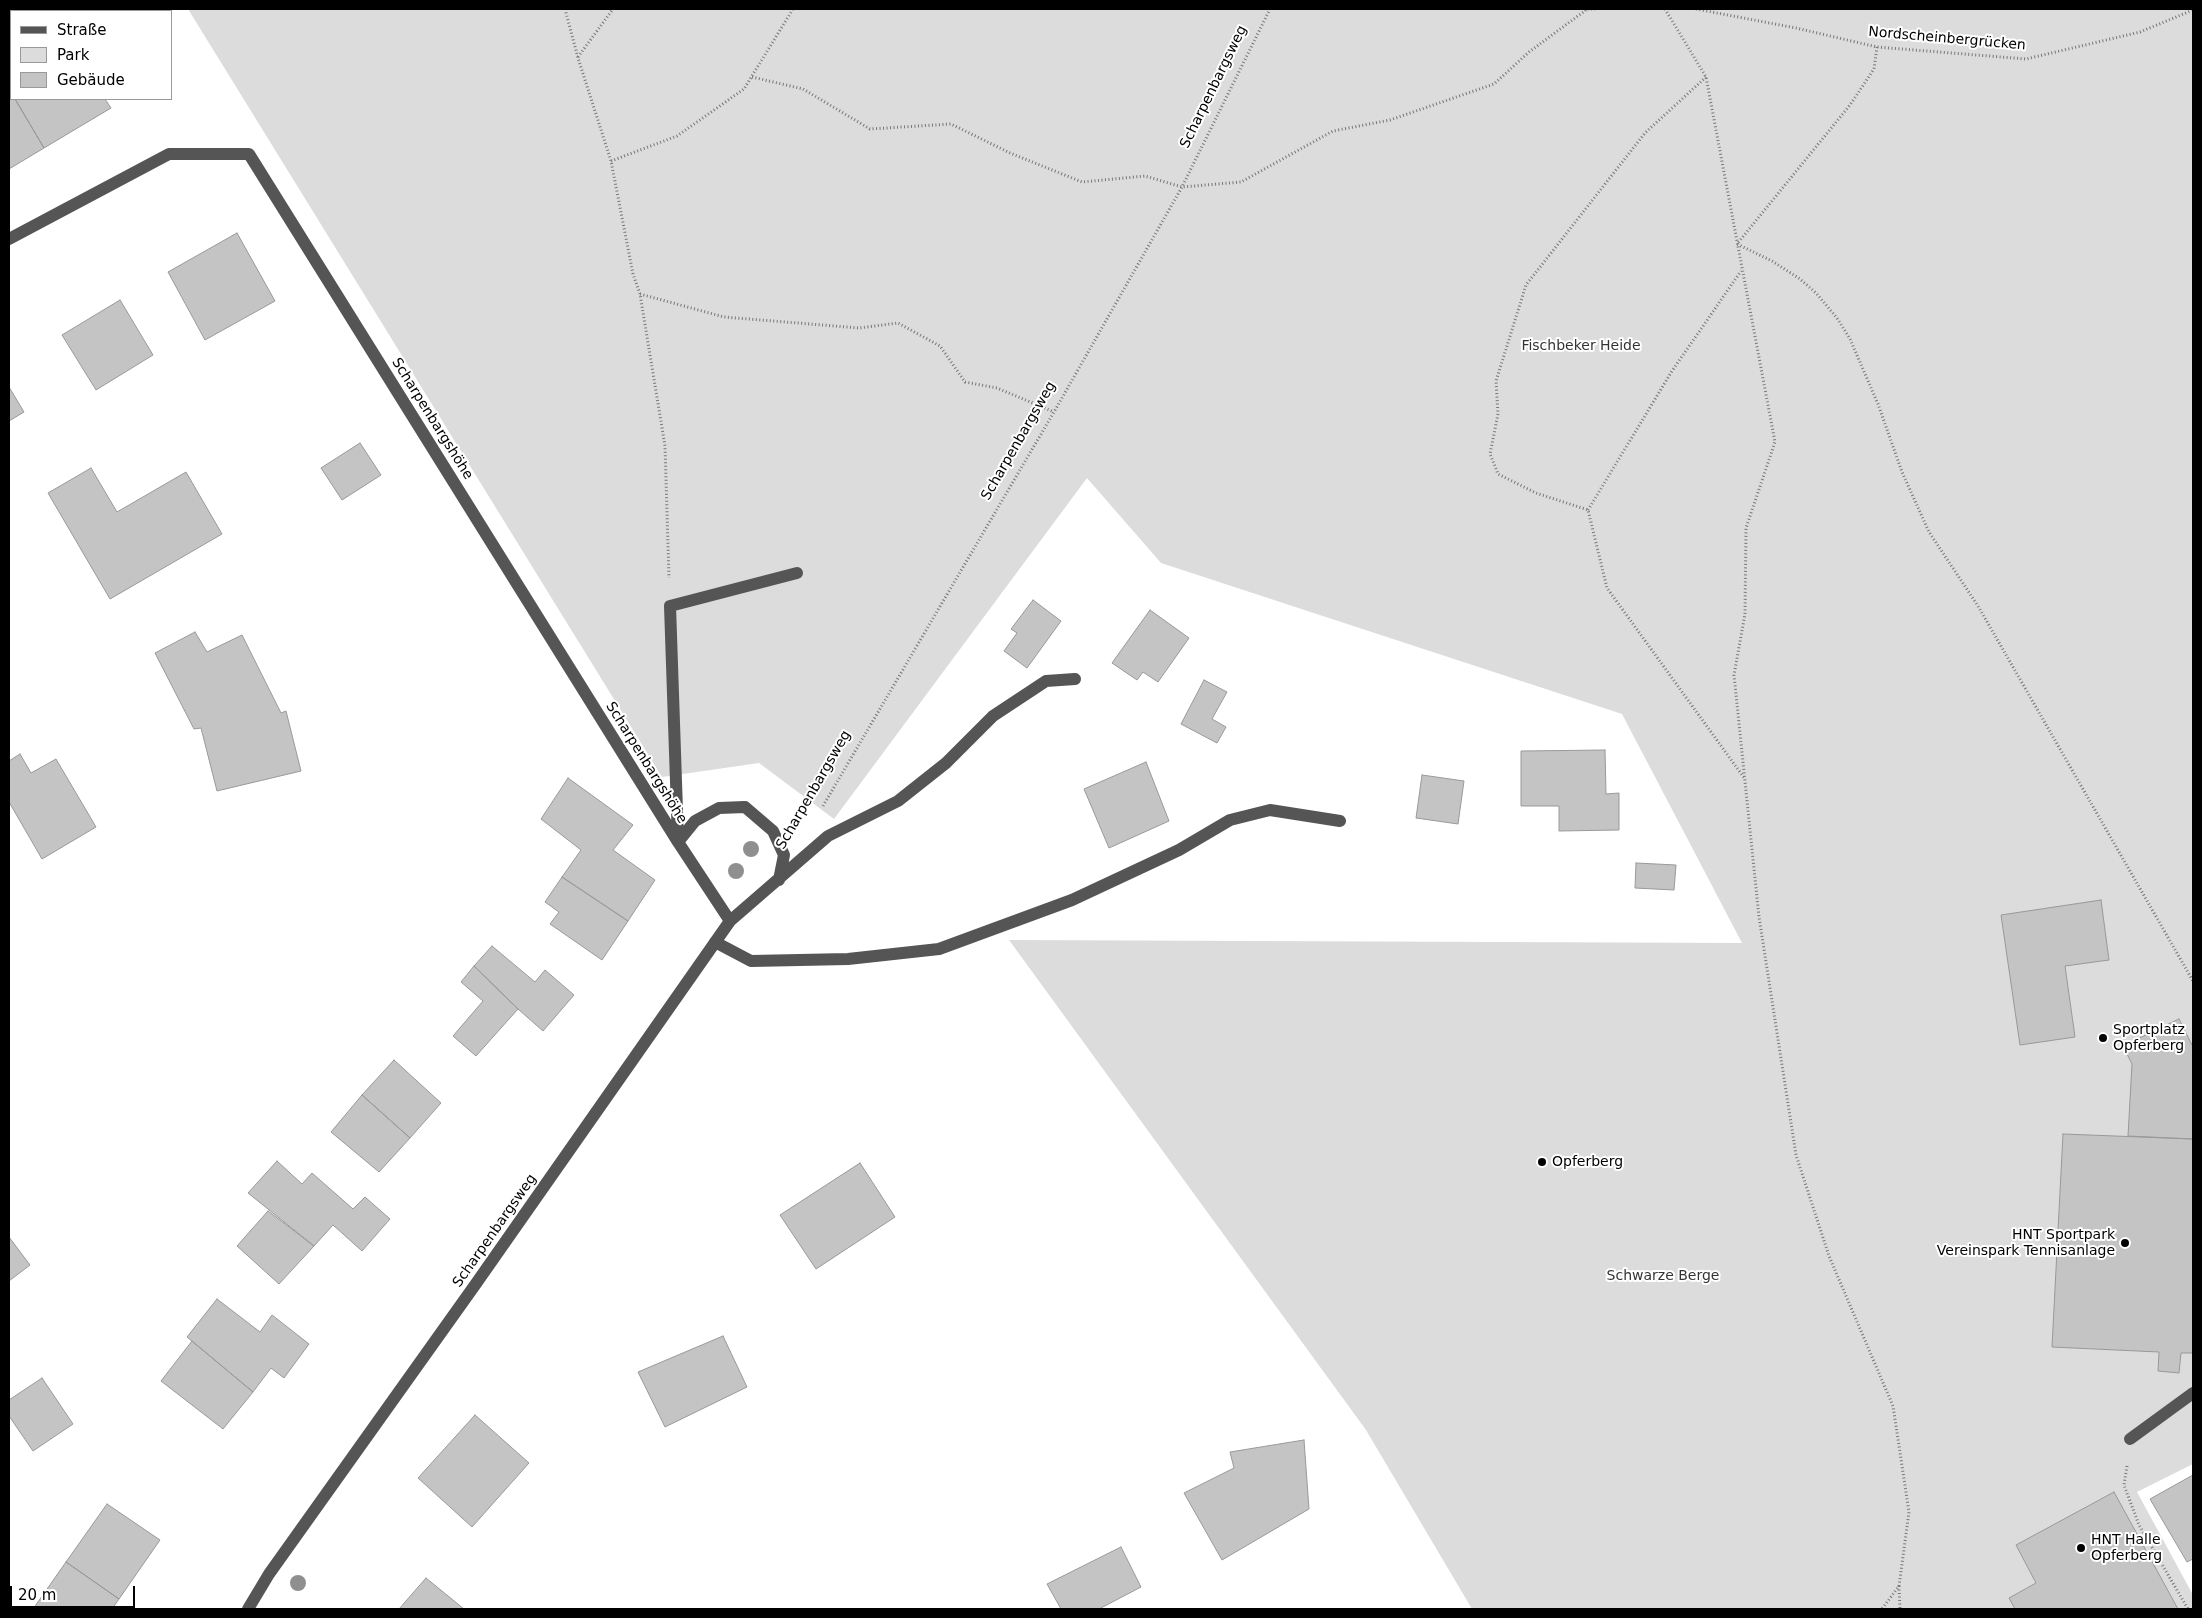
<!DOCTYPE html>
<html>
<head>
<meta charset="utf-8">
<style>
	body { margin:0 }
	#map { position:relative; width:2202px; height:1618px; overflow:hidden; background:#fff; font-family:"DejaVu Sans",sans-serif }
	canvas { display:block }
	.frame { position:absolute; inset:0; border:10px solid #000; pointer-events:none }
	.legend { position:absolute; left:10px; top:10px; width:162px; height:90px; box-sizing:border-box; background:#fff; border:1px solid #999; margin:0; padding:6px 9px; list-style:none; font-size:15px; color:#000 }
	.legend li { display:flex; align-items:center; gap:10px; height:25px }
	.legend b { width:25px; border:1px solid #999 }
	.scale { position:absolute; left:10px; top:1586px; width:125px; height:22px; box-sizing:border-box; border:2px solid #000; border-top:0; padding-left:6px; font-size:15px; line-height:18px; white-space:nowrap; color:#000; -webkit-text-stroke:4px #fff; paint-order:stroke }
</style>
</head>
<body>
<div id="map">
<canvas width="2202" height="1618"></canvas>
<div class="frame"></div>
<ul class="legend">
<li><b style="height:6px;background:#555"></b>Straße</li>
<li><b style="height:14px;background:#dcdcdc"></b>Park</li>
<li><b style="height:14px;background:#c4c4c4"></b>Gebäude</li>
</ul>
<div class="scale">20 m</div>
</div>
<script>
const context = document.querySelector('canvas').getContext('2d');
context.lineJoin = 'round';
function fillPath(path, color) { context.fillStyle = color; context.fill(path, 'evenodd'); }
const toPath = rows => new Path2D(rows.map(r => 'M' + r).join(''));
function strokePath(path, color, width, dash) { context.strokeStyle = color; context.lineWidth = width; context.lineCap = dash ? 'butt' : 'round'; context.setLineDash(dash || []); context.stroke(path); }
function label(font, color, halo, rows, align = 'center') {
  context.font = font + ' "DejaVu Sans",sans-serif'; context.lineWidth = 4; context.setLineDash([]); context.textBaseline = 'middle'; context.strokeStyle = halo; context.fillStyle = color; for (const [text, x, y, turn = 0] of rows) {
    context.save(); context.translate(x, y); context.rotate((+turn || 0) * Math.PI / 180); context.textAlign = isNaN(turn) ? turn : align; if (halo) context.strokeText(text, 0, 0); context.fillText(text, 0, 0); context.restore();
  }
}
const green = toPath([
	[188,9,2193,9,2193,1464,2137,1492,2193,1595,2193,1609,1472,1609,1366,1430,1009,940,1742,943,1622,714,1161,563,1087,478,834,819,759,763,662,777]
]);
const building = toPath([
	[9,88,11,99,15,99,44,148,9,169,9,88],
	[15,99,105,99,111,108,44,148,15,99],
	[237,233,275,301,205,340,168,272,237,233],
	[120,300,153,355,96,390,62,335,120,300],
	[9,387,24,412,9,421,9,387],
	[360,443,381,475,342,500,321,468,360,443],
	[91,468,117,512,186,472,222,534,110,599,48,493,91,468],
	[1033,600,1061,621,1027,668,1004,651,1017,633,1011,629,1033,600],
	[1150,610,1189,638,1158,682,1143,672,1137,680,1112,663,1150,610],
	[195,632,207,652,242,635,281,713,286,711,301,771,217,791,201,728,194,729,155,653,195,632],
	[1204,680,1227,692,1212,719,1226,727,1217,743,1181,724,1204,680],
	[1605,750,1606,794,1619,793,1619,830,1559,831,1559,806,1521,806,1521,751,1605,750],
	[20,754,31,773,56,759,96,827,42,859,9,802,9,761,20,754],
	[1146,762,1169,821,1109,848,1084,789,1146,762],
	[1422,775,1464,781,1458,824,1416,818,1422,775],
	[568,778,633,825,613,850,655,880,628,921,562,877,581,850,541,819,568,778],
	[1636,863,1676,865,1674,890,1635,888,1636,863],
	[562,877,628,921,602,960,550,924,559,912,545,902,562,877],
	[2101,900,2109,960,2065,966,2075,1037,2020,1045,2001,915,2101,900],
	[492,946,535,982,545,970,574,995,543,1031,518,1009,474,966,492,946],
	[474,966,518,1009,476,1056,453,1036,483,1001,461,982,474,966],
	[2179,1019,2193,1047,2193,1139,2128,1136,2132,1064,2123,1046,2179,1019],
	[394,1060,441,1103,410,1138,362,1095,394,1060],
	[362,1095,410,1138,379,1172,331,1132,362,1095],
	[2063,1134,2193,1139,2193,1353,2181,1353,2179,1373,2158,1371,2159,1352,2052,1347,2063,1134],
	[277,1161,302,1184,312,1173,353,1209,365,1197,390,1219,362,1251,333,1225,314,1246,248,1193,277,1161],
	[860,1163,895,1217,816,1269,780,1215,860,1163],
	[268,1211,314,1246,279,1284,237,1246,268,1211],
	[9,1237,30,1265,9,1281,9,1237],
	[217,1299,260,1332,272,1315,309,1344,284,1378,271,1368,253,1392,187,1337,217,1299],
	[723,1336,747,1387,665,1427,638,1372,723,1336],
	[192,1341,253,1392,223,1429,161,1381,192,1341],
	[42,1378,73,1424,33,1451,9,1416,9,1400,42,1378],
	[475,1415,529,1463,472,1527,418,1478,475,1415],
	[1304,1440,1309,1509,1222,1560,1184,1493,1234,1468,1230,1452,1304,1440],
	[2193,1475,2193,1559,2187,1562,2150,1499,2193,1475],
	[2114,1492,2178,1609,2015,1609,2009,1598,2036,1583,2016,1545,2114,1492],
	[107,1504,160,1540,119,1599,66,1562,107,1504],
	[1121,1547,1141,1587,1099,1609,1061,1609,1047,1584,1121,1547],
	[66,1562,119,1599,112,1609,33,1609,66,1562],
	[426,1578,464,1609,399,1609,426,1578]
]);
const path = toPath([
	[565,9,578,58,611,161,633,274,640,294,665,446,669,578],
	[1584,9,1597,9],
	[1665,9,1706,77,1775,442,1746,528,1745,614,1734,675,1759,917,1796,1155,1829,1256,1893,1406,1909,1512,1899,1586,1882,1609],
	[1696,9,1796,28,1877,47,2026,59,2140,32,2193,10],
	[1877,47,1874,69,1850,105,1737,244,1772,261,1800,279,1816,293,1837,318,1850,339,1878,404,1902,472,1929,532,1978,606,2193,981],
	[578,57,613,9],
	[752,77,803,89,870,129,951,124,1010,153,1082,182,1145,176,1182,187,1241,182,1333,131,1390,120,1494,84,1529,52,1586,10],
	[1706,77,1645,133,1526,285,1496,381,1498,414,1490,454,1498,474,1536,493,1588,510,1607,588,1745,779],
	[611,161,677,136,744,89,793,9],
	[640,294,724,317,859,328,898,323,940,346,965,382,997,388,1054,412],
	[1588,510,1672,371,1741,271],
	[823,806,1054,412,1182,187,1270,9],
	[2127,1466,2124,1485,2139,1525,2188,1609],
	[1899,1586,1900,1609]
]);
const minor = toPath([
	[9,239,169,154,249,154,678,842,730,921],
	[678,840,670,606,797,573],
	[678,842,695,821,719,808,745,807,773,831,784,855,779,880],
	[715,942,751,961,848,959,939,949,1072,900,1179,850,1230,820,1270,810,1340,821],
	[2130,1439,2193,1393],
	[248,1609,269,1574,475,1285,730,921,828,836,898,801,946,763,993,716,1046,681,1075,679]
]);
const trees = [
	[751,849],
	[736,871],
	[298,1583]
];
const markers = [
	[2103,1038,5,"#000"],
	[1542,1162,5,"#000"],
	[2125,1243,5,"#000"],
	[2081,1548,5,"#000"]
];
const streetNames = [
	["Nordscheinbergrücken",1947,39,5],
	["Scharpenbargsweg",1214,87,-64],
	["Scharpenbargshöhe",432,419,58],
	["Scharpenbargsweg",1019,441,-60],
	["Scharpenbargshöhe",646,763,58],
	["Scharpenbargsweg",814,790,-60],
	["Scharpenbargsweg",495,1231,-55]
];
const parkNames = [
	["Fischbeker Heide",1581,346],
	["Schwarze Berge",1663,1276]
];
const poiNames = [
	["Sportplatz",2113,1030],
	["Opferberg",2113,1046],
	["Opferberg",1552,1162],
	["HNT Sportpark",2115,1235,"right"],
	["Vereinspark Tennisanlage",2115,1251,"right"],
	["HNT Halle",2091,1540],
	["Opferberg",2091,1556]
];
fillPath(green, '#dcdcdc');
fillPath(building, '#c4c4c4');
strokePath(building, '#999', 1);
strokePath(path, '#777', 3, [1, 2.5]);
strokePath(minor, '#555', 12);
context.fillStyle = '#8f8f8f';
for (const [x, y] of trees) { context.beginPath(); context.arc(x, y, 8, 0, 2 * Math.PI); context.fill(); }
for (const [x, y, r, color] of markers) { const dot = new Path2D(); dot.arc(x, y, r, 0, 2 * Math.PI); context.fillStyle = color; context.fill(dot); strokePath(dot, '#fff', 2); }
label('14px', '#000', '#fff', streetNames);
label('14px', '#333', '#fff', parkNames);
label('14px', '#000', '#fff', poiNames, 'left');
</script>
</body>
</html>
